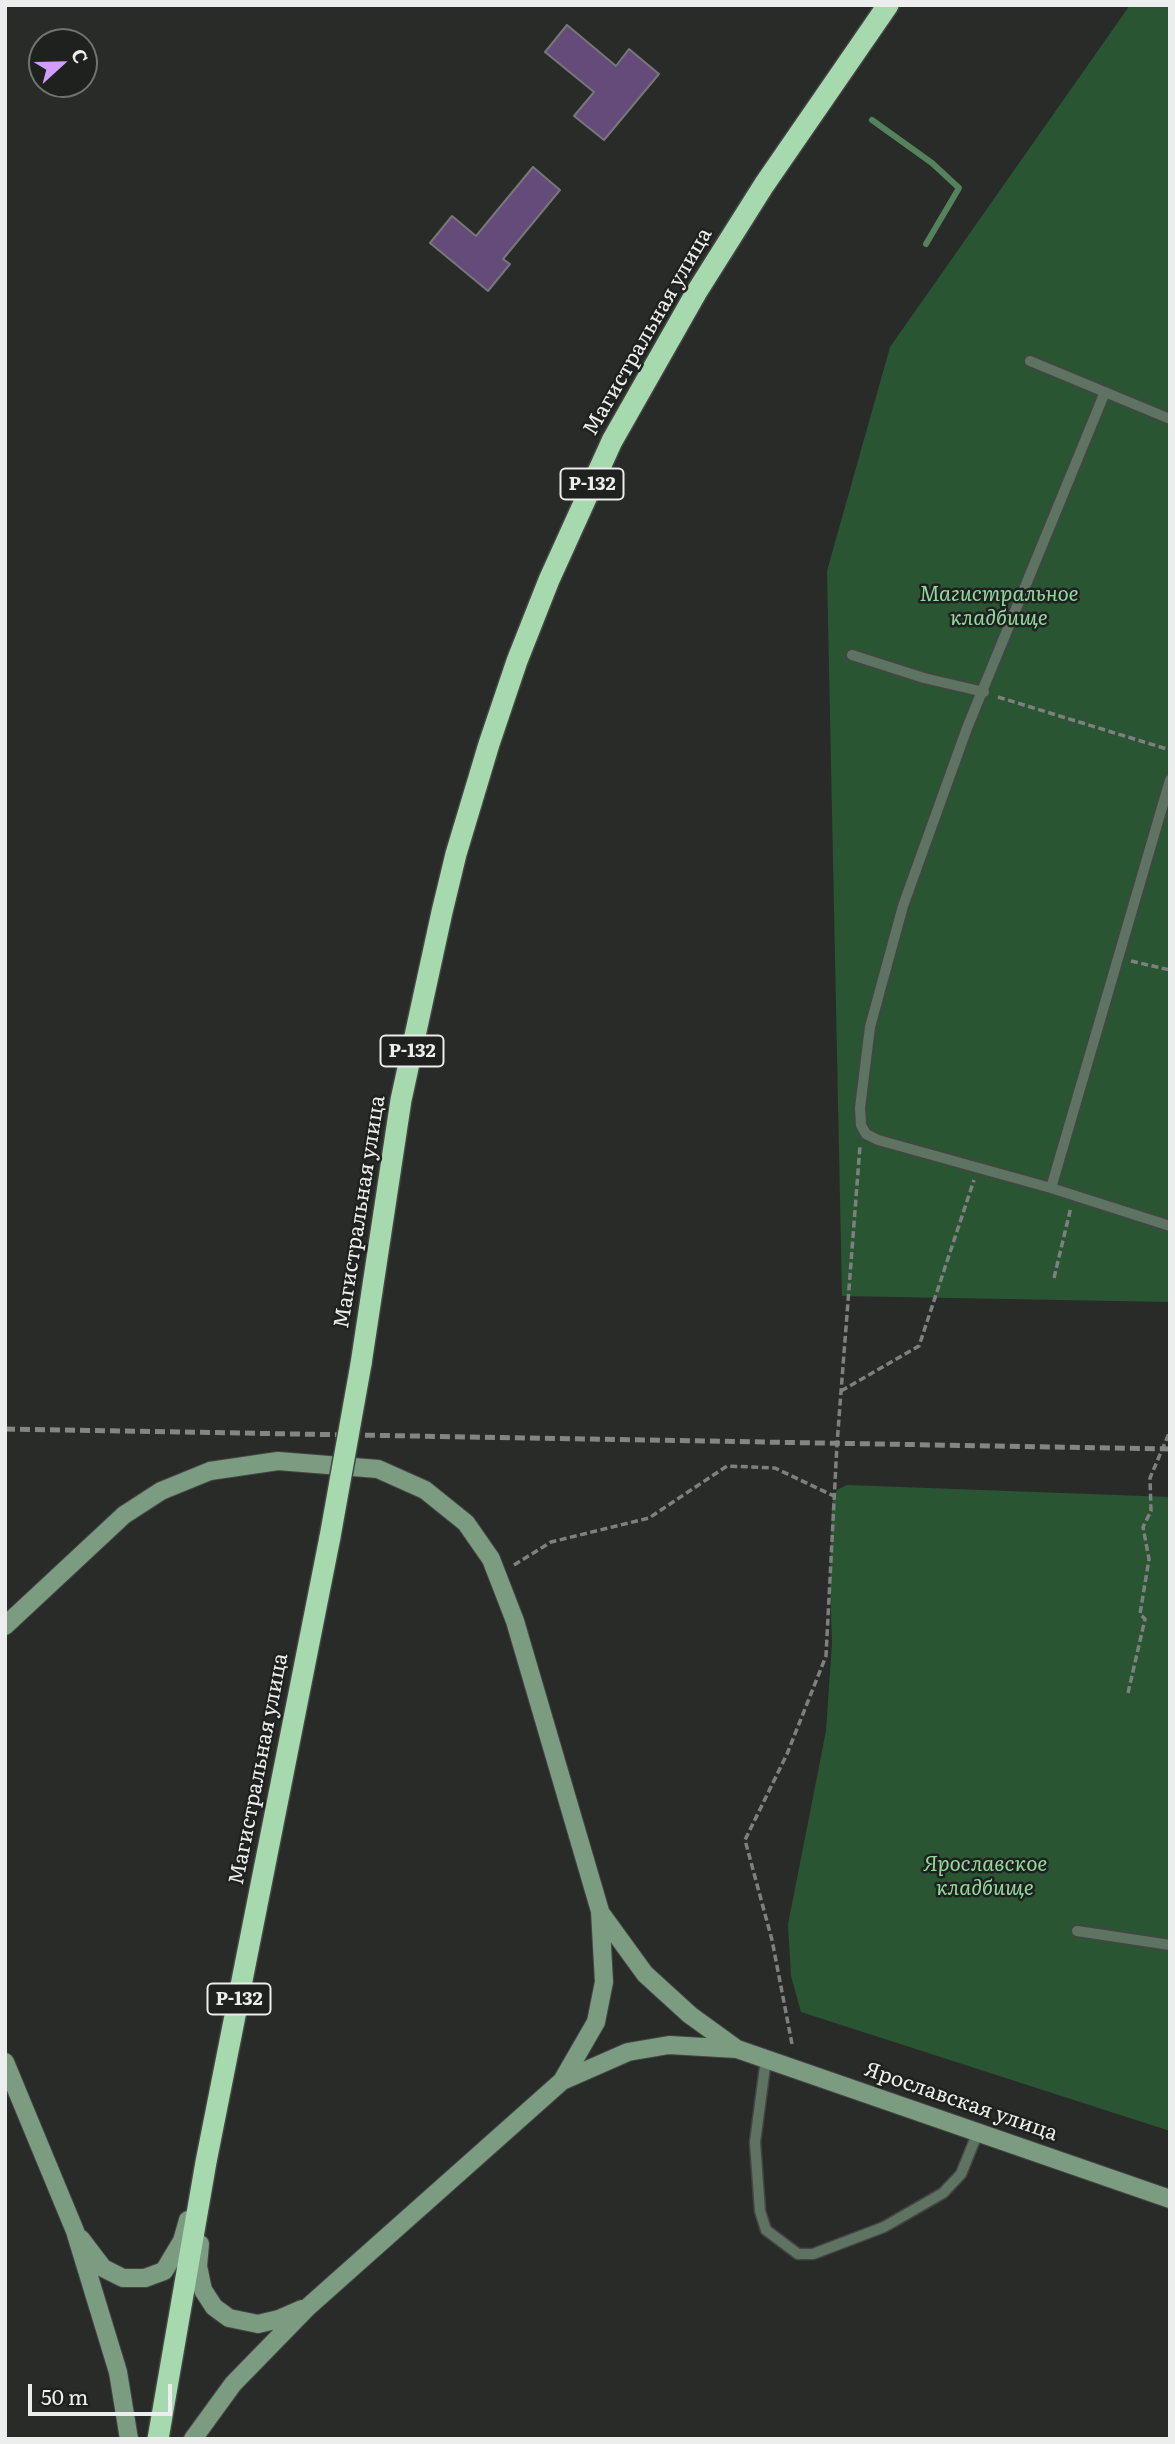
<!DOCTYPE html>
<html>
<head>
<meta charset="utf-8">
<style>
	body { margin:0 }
	#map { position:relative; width:1175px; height:2444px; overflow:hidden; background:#292b29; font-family:Literata,serif }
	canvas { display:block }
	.frame { position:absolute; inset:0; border:7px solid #eceeed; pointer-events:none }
	.north { position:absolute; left:28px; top:28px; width:70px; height:70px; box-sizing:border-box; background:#1f211f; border:2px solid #717371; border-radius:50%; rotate:68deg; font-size:19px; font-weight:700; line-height:28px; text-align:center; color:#eceeed }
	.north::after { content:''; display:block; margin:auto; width:24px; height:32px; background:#d19dfe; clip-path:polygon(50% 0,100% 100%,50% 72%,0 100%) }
	.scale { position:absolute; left:28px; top:2384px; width:144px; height:32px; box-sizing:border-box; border:4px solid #eceeed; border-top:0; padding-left:9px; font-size:21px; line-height:24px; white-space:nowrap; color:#eceeed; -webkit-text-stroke:5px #1f211f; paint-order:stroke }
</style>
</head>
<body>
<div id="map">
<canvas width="1175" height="2444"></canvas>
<div class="frame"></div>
<div class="north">С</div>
<div class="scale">50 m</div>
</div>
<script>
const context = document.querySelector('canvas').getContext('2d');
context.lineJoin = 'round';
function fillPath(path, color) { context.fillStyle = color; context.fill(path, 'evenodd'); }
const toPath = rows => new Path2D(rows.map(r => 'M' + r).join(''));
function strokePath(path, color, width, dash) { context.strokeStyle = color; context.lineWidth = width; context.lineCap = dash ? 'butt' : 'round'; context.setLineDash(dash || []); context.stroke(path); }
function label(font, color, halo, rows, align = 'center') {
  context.font = font + ' Literata,serif'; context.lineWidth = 5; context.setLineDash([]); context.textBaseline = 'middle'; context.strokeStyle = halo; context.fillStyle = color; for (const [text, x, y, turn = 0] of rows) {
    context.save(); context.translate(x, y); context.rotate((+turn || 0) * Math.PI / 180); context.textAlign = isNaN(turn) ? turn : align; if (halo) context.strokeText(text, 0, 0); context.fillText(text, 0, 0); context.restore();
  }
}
const green = toPath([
	[1130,5,1170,5,1170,1302,842,1296,827,571,890,347],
	[847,1485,1170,1497,1170,2131,801,2012,791,1976,788,1924,826,1731,832,1643,830,1581,832,1503,837,1490]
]);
const stream = toPath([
	[872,120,932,163,959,188,926,244]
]);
const building = toPath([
	[567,25,616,66,629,49,659,74,604,140,574,116,594,92,545,52,567,25],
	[533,167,560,190,503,259,510,264,488,291,430,243,452,216,476,236,533,167]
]);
const path = toPath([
	[998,697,1170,750],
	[1131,961,1170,970],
	[1054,1278,1071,1207],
	[841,1391,919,1346,974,1180],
	[514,1565,551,1542,649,1518,727,1466,775,1468,834,1496],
	[1128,1693,1145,1619,1140,1614,1149,1559,1143,1527,1151,1511,1150,1478,1170,1431],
	[792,2044,772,1940,745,1840,787,1754,826,1656,837,1444,860,1146]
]);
const lane = toPath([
	[1030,361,1170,419],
	[1105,392,967,728,903,906,870,1027,860,1108,861,1125,866,1134,878,1140,1051,1188,1170,1226],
	[852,655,924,678,984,692],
	[1051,1188,1170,780],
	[1077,1931,1170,1945],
	[766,2059,755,2142,760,2211,766,2230,798,2254,813,2254,884,2227,943,2193,961,2174,978,2132]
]);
const secondary = toPath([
	[5,1626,124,1515,161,1491,210,1471,278,1461,378,1469,425,1490,466,1523,491,1559,515,1621,600,1911,604,1982,596,2022,562,2081],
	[600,1912,645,1974,690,2015,737,2049],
	[5,2062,75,2231,118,2372,129,2439],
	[81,2239,103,2268,123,2278,145,2278,164,2271,182,2241,188,2220],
	[200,2244,198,2266,203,2290,214,2307,229,2318,258,2324,279,2319,302,2309],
	[193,2439,233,2384,308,2307,562,2081,628,2052,669,2045,737,2049,1170,2199]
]);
const highway = toPath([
	[361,1364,401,1100,442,912,456,854,489,744,517,661,549,580,612,441,696,293,764,185,888,5],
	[158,2439,206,2162,330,1537]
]);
const rail = toPath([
	[5,1429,1170,1449]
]);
const highwayBridge = toPath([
	[330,1537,361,1364]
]);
const shields = [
	[592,484,63],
	[412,1051,63],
	[239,1999,63]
];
const shieldNames = [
	["Р-132",592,484],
	["Р-132",412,1051],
	["Р-132",239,1999]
];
const streetNames = [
	["Магистральная улица",648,332,-60],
	["Магистральная улица",360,1212,-81],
	["Магистральная улица",259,1769,-79],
	["Ярославская улица",961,2102,19]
];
const parkNames = [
	["Магистральное",999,595],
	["кладбище",999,619],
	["Ярославское",985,1865],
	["кладбище",985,1889]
];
fillPath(green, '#295533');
strokePath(stream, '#53825b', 6);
fillPath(building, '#644b79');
strokePath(building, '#777679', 2);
strokePath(lane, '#444644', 13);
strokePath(secondary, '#444644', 20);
strokePath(highway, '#444644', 24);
strokePath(path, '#7e807f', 3.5, [7, 3.5]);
strokePath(lane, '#5f7362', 10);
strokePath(secondary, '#7c9c81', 18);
strokePath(highway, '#a7d9af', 21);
strokePath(rail, '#848684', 5, [10, 5]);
strokePath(highwayBridge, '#444644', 24, []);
strokePath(highwayBridge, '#a7d9af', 21);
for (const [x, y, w] of shields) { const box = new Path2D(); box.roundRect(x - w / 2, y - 15.5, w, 31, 5); context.fillStyle = '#1f211f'; context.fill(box); strokePath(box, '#eceeed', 2); }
label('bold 19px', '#eceeed', null, shieldNames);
label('21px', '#eceeed', '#1f211f', streetNames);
label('italic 21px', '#91d89e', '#1f211f', parkNames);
</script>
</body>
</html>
